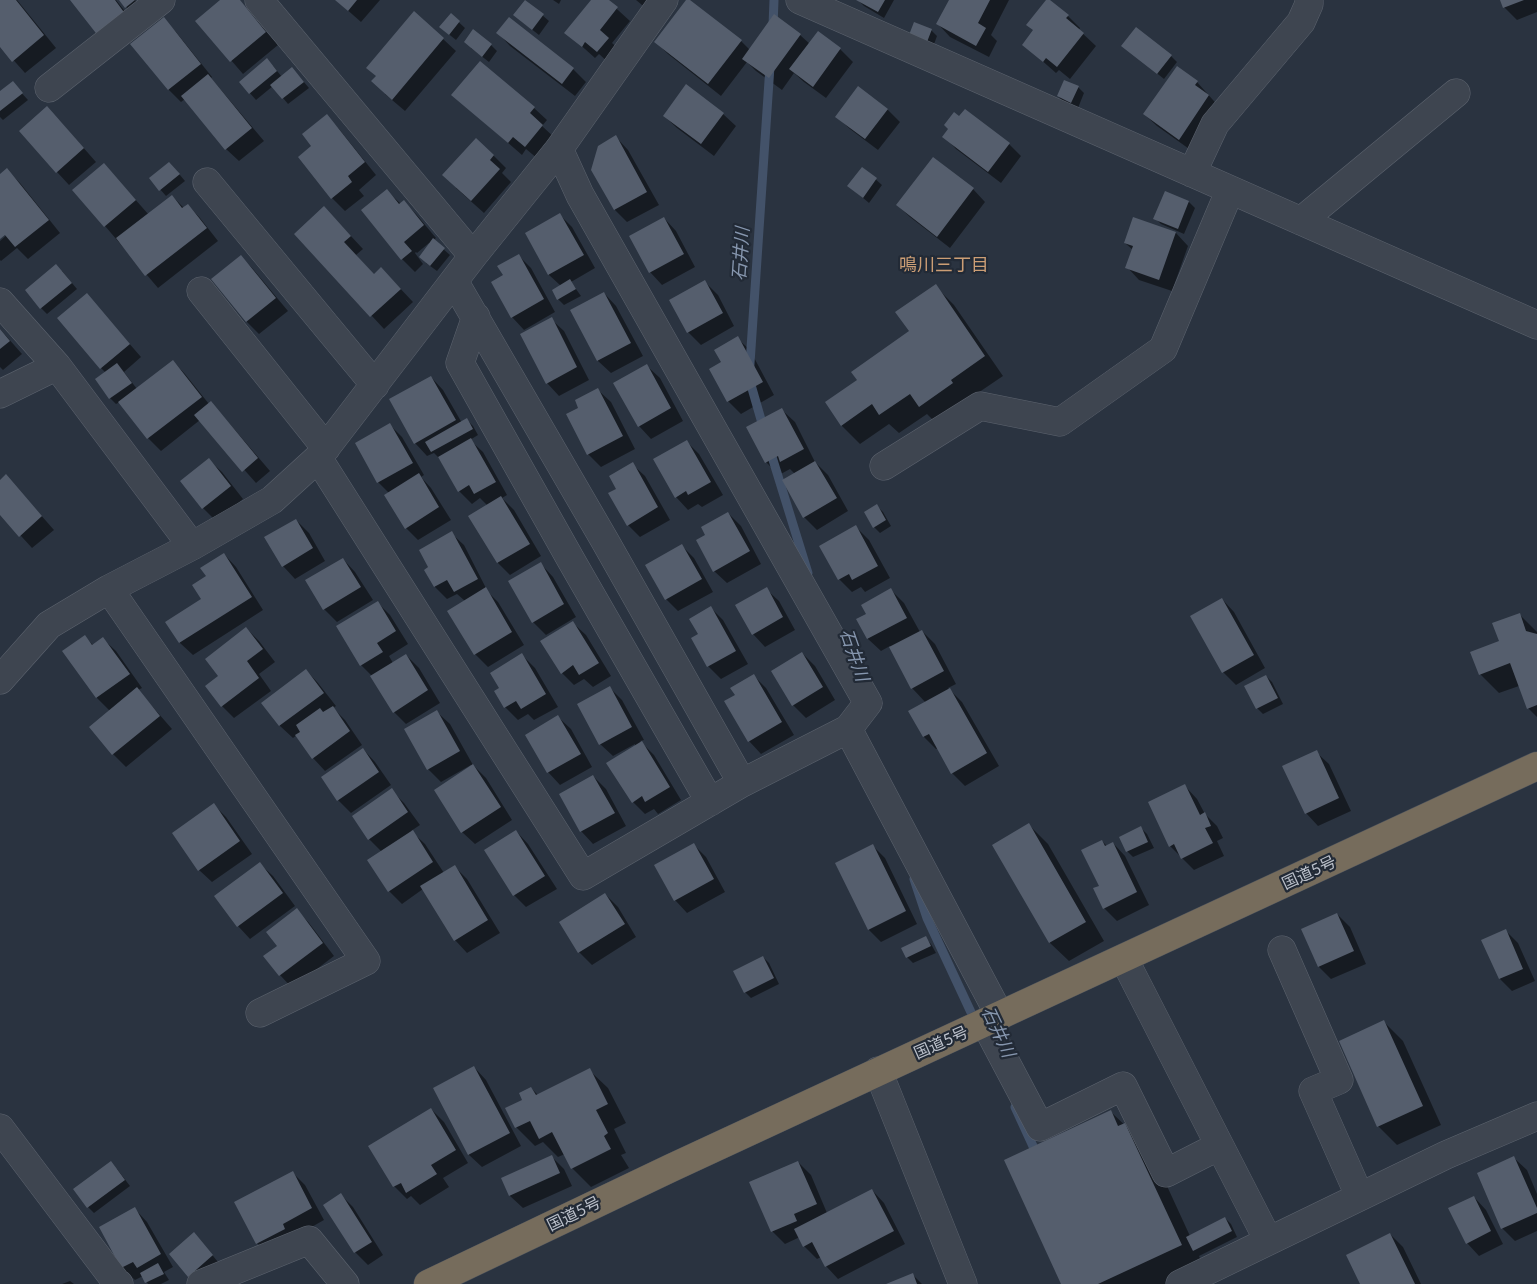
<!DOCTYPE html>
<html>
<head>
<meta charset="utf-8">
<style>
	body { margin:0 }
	canvas { display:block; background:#2a3340 }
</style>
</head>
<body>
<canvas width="1537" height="1284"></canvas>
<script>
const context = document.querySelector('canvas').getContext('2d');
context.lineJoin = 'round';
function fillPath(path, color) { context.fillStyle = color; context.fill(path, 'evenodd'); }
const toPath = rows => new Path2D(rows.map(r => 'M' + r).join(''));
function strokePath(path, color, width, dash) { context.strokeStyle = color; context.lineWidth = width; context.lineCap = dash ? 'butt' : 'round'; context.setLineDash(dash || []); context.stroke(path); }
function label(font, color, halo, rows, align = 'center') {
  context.font = font + ' Lato,"Noto Sans JP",sans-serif'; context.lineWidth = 4.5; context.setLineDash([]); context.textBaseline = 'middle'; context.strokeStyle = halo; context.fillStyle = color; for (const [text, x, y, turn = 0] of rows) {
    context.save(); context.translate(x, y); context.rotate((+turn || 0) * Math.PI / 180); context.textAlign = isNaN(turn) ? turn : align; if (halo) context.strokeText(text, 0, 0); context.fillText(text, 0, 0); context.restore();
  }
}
const shadow = toPath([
	[0,0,17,0,56,48,25,73,0,45],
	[72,0,116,0,138,28],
	[120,0,135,0,140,7,132,13],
	[222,0,239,0,278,45,243,74,197,21],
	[336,0,380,0,361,22],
	[553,0,561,0,559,4],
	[592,0,607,0,630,21,612,43,621,51,610,64,599,54,595,58,566,32],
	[636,0,656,0,648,10],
	[688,0,741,41,750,50,800,35,810,44,818,33,840,49,853,62,826,98,804,82,794,73,782,90,756,71,747,62,721,96,668,54,656,42],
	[858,0,894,0,884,18,864,6],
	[950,0,1009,0,991,35,997,41,989,57,950,37,938,24],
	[1047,0,1068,16,1080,28,1079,30,1096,46,1070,79,1059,70,1056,73,1023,44,1034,31],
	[1501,0,1537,0,1537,12,1517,20,1504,7],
	[526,1,549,21,539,35,521,21],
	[451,15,465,28,456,40,446,32],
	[163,19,176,32,212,77,211,78,264,141,239,161,226,149,185,99,181,102,168,89],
	[931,30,937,36,933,47,917,41],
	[498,33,573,69,586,82,575,96,510,46],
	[443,39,456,51,405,111,385,94],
	[491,45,497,51,489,62,471,48],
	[1129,51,1171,56,1177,62,1164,79],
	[273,66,282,77,298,75,309,88,288,104,273,86,256,100,240,82],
	[1177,67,1197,82,1221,109,1192,151,1157,126,1144,114],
	[1078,87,1084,93,1078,108,1064,102,1058,96],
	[18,89,28,100,3,120,0,117,0,93],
	[453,95,534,108,547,120,542,126,555,138,538,159,526,149,522,155],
	[887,109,900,122,878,150,850,129,837,117],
	[723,114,736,126,714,156,677,128,664,116],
	[327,116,339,129,376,175,359,190,364,196,345,211,332,198,299,157,313,146],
	[59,120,96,162,69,185,57,172],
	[949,129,1009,144,1021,156,1001,183,956,149,944,136],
	[616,137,628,150,659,205,627,222,615,210],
	[493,155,506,168,502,173,511,182,484,213,456,188],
	[104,164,149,215,172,196,184,208,188,205,200,218,218,241,158,288,105,226],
	[863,168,882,185,869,203,849,186],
	[175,169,185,181,166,196,151,179],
	[7,170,20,183,60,233,28,259,17,248,1,261,0,260,0,241,10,232,0,238,0,176],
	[973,189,985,202,950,248,910,217,897,205],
	[387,191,401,204,404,202,416,214,436,238,433,240,450,255,437,271,426,263,429,243,417,253,416,252,415,253,423,264,415,272,402,259,363,210],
	[1189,202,1195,208,1184,234,1161,224,1155,218],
	[560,215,572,227,595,268,571,282,581,296,564,305,558,299,553,290,561,286,549,275,526,234],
	[664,218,676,231,695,267,662,285,650,272],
	[1134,218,1176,233,1188,246,1172,291,1139,280,1127,267,1133,250,1125,243],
	[336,220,363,249,356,255,374,275,381,268,413,302,384,329,296,234],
	[241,256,253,269,288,311,259,334,247,322,213,279],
	[519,256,531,268,555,312,524,330,512,317,504,276],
	[62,271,77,289,47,314,41,308],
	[705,282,718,295,734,326,701,345,688,332],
	[935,286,954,305,1003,376,969,399,938,425,927,414,899,433,889,424,860,444,841,425,858,380,911,332],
	[604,293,616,306,643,356,611,373,598,361,571,310],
	[87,295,141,357,124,372,137,389,173,361,185,374,209,404,211,403,223,416,270,471,256,483,200,420,161,451,148,438,120,402,116,404,110,398,97,380,106,373,101,368],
	[551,319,564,331,589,380,559,396,547,383],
	[0,329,22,354,3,370,0,367],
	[737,338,750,350,774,395,741,414,728,401,723,363],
	[647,366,660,378,683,421,651,439,639,426],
	[431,377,443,390,462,423,467,420,473,426,478,435,470,440,483,452,507,495,502,498,514,510,541,556,510,575,498,563,487,505,480,498,472,504,459,491,438,457,434,453,427,456,415,443],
	[598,390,611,402,635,449,601,467,588,454,580,408],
	[782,410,795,422,815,462,828,475,848,511,817,530,804,517,795,474,790,469,779,475,766,462],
	[390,425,402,437,424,475,421,477,431,488,451,520,418,540,406,528,389,493,378,482],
	[686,441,699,454,723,495,702,507,698,504,688,510,676,497],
	[209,460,222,472,243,499,216,521,203,508,182,481],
	[632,464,645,476,670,520,640,537,628,525,618,489],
	[0,481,18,489,54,530,32,548,0,513],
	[877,506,883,512,891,526,880,533,874,527],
	[728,513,741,526,761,564,727,583,714,571,707,536],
	[296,520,309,533,325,561,295,579,283,566],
	[856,527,869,540,890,578,865,592,861,587,852,592,839,579,821,546],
	[451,533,464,545,488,592,498,602,524,645,488,667,475,654,449,611,465,601,457,594,447,599,435,587,426,570],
	[682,546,694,558,713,592,678,611,666,599],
	[224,554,236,567,263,610,193,655,180,643,167,622,203,599,208,577],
	[343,559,355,572,373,600,337,622,324,609,307,580],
	[541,564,553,577,576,617,546,635,533,622],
	[766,589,779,601,795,630,765,647,753,634],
	[891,590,904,603,920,632,922,631,935,644,956,684,948,688,962,702,999,766,965,786,952,773,938,748,936,749,924,737,926,703,912,688,890,646,881,651,868,639,858,620,868,614],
	[1222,599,1234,612,1265,668,1236,685,1223,672],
	[378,603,390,615,408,644,389,656,393,663,406,655,419,668,440,703,406,724,394,712,372,676,361,665],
	[711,608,723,620,748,664,721,679,708,666,699,635],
	[1519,614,1537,632,1537,717,1528,708,1519,686,1499,693,1480,674],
	[573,623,586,635,611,676,593,687,584,679,574,685,562,673],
	[246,628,259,641,275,662,259,674,271,691,234,718,222,706,219,676],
	[85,637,94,646,103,639,116,651,142,688,138,690,172,729,126,767,113,754,110,711,97,698,64,651],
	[802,653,815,666,835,700,806,718,793,705],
	[522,655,535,668,558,707,534,720,528,714,518,720,505,707,496,691,501,688],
	[306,670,318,683,336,706,333,708,345,720,362,745,325,771,313,758,297,735,293,738,280,726,263,703],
	[754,676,766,688,794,735,761,754,749,741,737,696],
	[1266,676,1272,682,1283,704,1263,714,1257,708],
	[610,688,622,700,644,740,640,741,654,755,681,800,658,814,654,809,645,814,633,802,635,744,613,756,600,744],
	[437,712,450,724,473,765,486,778,512,820,475,844,462,832,472,766,471,765,441,782,428,769],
	[558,717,571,729,592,767,560,785,548,772],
	[363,749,375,762,391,785,351,813,338,800,322,778],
	[1316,752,1329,764,1351,811,1318,826,1306,813],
	[593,776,606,789,626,826,593,844,581,831],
	[1185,786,1197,799,1205,814,1217,826,1223,838,1217,841,1224,856,1194,870,1170,846],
	[391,790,404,803,420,825,411,831,425,844,444,873,454,866,467,879,500,933,467,953,455,940,423,889,402,904,389,891,382,852,369,839,353,817],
	[214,805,226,817,252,854,212,882,199,870],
	[1029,825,1048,844,1104,941,1069,961,1050,943],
	[1141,828,1147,834,1154,848,1133,857,1127,851],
	[516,831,528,844,557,889,526,907,514,895],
	[1102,841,1107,846,1113,843,1125,856,1149,905,1117,921,1104,908,1100,886],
	[693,844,706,857,725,892,687,913,675,900],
	[873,846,885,858,917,924,881,942,869,930],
	[260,864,273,876,295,906,250,939,238,926],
	[605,894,618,907,636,937,592,965,579,952],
	[297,910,309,923,334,956,292,988,280,975,278,947],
	[1337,914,1350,927,1366,964,1331,979,1319,967,1302,930],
	[1505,930,1518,943,1535,981,1512,991,1500,979],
	[925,938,931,944,936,953,913,963,907,957],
	[763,957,769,963,779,984,751,998,745,992,734,971],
	[1384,1022,1403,1041,1441,1125,1397,1145,1378,1126],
	[474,1067,486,1080,521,1146,482,1167,469,1155,434,1088],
	[589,1070,608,1088,626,1123,614,1129,626,1153,621,1155,629,1168,591,1187,572,1168,565,1154,558,1157,543,1142,535,1146,516,1127,524,1100,531,1088,538,1095],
	[431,1109,444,1122,468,1163,443,1178,449,1187,420,1205,411,1196,407,1199,394,1186,370,1146],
	[1111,1112,1150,1149,1190,1236,1225,1218,1231,1224,1237,1237,1199,1256,1206,1270,1175,1284,1062,1284],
	[551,1156,564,1169,572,1186,523,1208,510,1196,502,1179],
	[1514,1158,1527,1170,1537,1194,1537,1231,1515,1241,1502,1228],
	[798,1162,811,1175,827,1213,872,1190,884,1203,905,1244,838,1279,826,1266,821,1257,817,1259,804,1246,800,1237,785,1244,772,1231],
	[117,1169,130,1186,94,1213,88,1207],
	[293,1173,305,1185,324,1220,294,1237,270,1256,257,1243,236,1203],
	[341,1195,353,1207,383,1255,368,1265,355,1252],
	[1474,1197,1486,1210,1503,1244,1479,1256,1467,1243],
	[135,1209,147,1222,173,1267,164,1272,169,1280,161,1284,148,1284,143,1276,135,1280,122,1268],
	[1390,1234,1403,1247,1421,1284,1361,1284],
	[200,1240,218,1262,195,1282,189,1276],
	[913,1275,922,1284,889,1284],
	[70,1281,74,1284,62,1284]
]);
const stream = toPath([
	[773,26,774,0],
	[764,430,749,378,770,66],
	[769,447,808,573],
	[914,879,927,918,976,1023],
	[1015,1107,1038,1157]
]);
const building = toPath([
	[0,0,16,0,44,35,12,62,0,47],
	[70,0,115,0,126,15,99,37],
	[119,0,135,0,125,8],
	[220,0,240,0,266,32,230,62,195,21],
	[335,0,357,0,348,11],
	[525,0,544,14,532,30,513,15],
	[591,0,609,0,618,7,600,30,609,38,597,52,585,42,582,47,564,33],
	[686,0,690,0,742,40,708,84,654,42],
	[856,0,885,0,878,12],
	[949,0,990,0,978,23,986,28,976,46,936,24],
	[1046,0,1050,0,1069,15,1066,18,1084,33,1057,67,1046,58,1043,62,1022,45,1033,30,1026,25],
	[1500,0,1524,0,1503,8],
	[414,11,444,38,392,100,371,81,376,76,366,68],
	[451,13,460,21,449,35,439,27],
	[774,14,801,34,769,78,742,59],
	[164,17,201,64,168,90,130,44],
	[509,17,574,68,562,84,496,33],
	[914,22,932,29,927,42,909,35],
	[1136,27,1172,55,1157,74,1121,46],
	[473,29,492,44,482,57,464,42],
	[818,31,841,48,813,87,789,69],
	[267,58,277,71,249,94,239,82],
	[480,61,535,107,530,113,543,125,525,147,513,137,508,143,451,95],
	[1177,66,1198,81,1195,85,1209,95,1179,140,1143,114],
	[292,67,304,82,282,99,270,85],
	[208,74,252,128,225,150,181,96],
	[1064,80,1079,86,1071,103,1057,96],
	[13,81,23,93,0,111,0,91],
	[686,84,724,113,701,144,663,116],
	[858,86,888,109,865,139,835,117],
	[47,106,84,148,56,173,19,131],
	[965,109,1010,143,988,172,942,137,948,129,944,125,954,112,959,116],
	[327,114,365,162,348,176,352,182,331,199,298,157,311,146,302,134],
	[616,135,647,192,614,210,591,170,598,146],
	[476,138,494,155,490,160,500,169,471,201,442,175],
	[933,157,974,188,937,237,896,205],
	[169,162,180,174,159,191,149,178],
	[104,163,136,200,104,227,72,190],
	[862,167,877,178,863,198,847,186],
	[7,168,49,220,15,247,5,235,0,239,0,174],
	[387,189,399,204,404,200,424,225,404,242,412,251,401,260,361,210],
	[1165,191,1189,201,1178,229,1153,219],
	[172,195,182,208,188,204,207,228,145,276,116,238],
	[324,206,351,236,344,242,374,274,381,267,401,289,370,317,294,234],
	[560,213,584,255,548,275,525,233],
	[664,217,684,254,649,273,629,236],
	[1133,217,1176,232,1159,280,1125,268,1133,246,1124,243],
	[433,238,445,248,430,266,419,257],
	[519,254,544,299,511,318,491,282,503,275,497,266],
	[241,255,276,298,246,322,211,279],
	[56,264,72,283,40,309,25,290],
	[570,279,576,289,557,300,552,290],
	[705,280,723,313,687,333,669,300],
	[936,284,985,356,951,380,953,383,919,407,910,394,879,415,872,404,841,426,825,402,857,380,851,372,909,331,895,312],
	[604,292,631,343,597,361,570,310],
	[87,293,130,344,100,369,57,318],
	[552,317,577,367,546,384,520,334],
	[0,329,10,341,0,349],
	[738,336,763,382,727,402,709,369,721,362,714,350],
	[173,360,202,397,147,439,118,402],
	[117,363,132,383,109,399,95,379],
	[647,364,671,408,638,427,613,383],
	[431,376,456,420,414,444,389,399],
	[598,388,623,436,587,455,566,414,578,408,575,400],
	[211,401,258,458,242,472,194,415],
	[782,408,804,449,780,462,778,456,765,463,746,427],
	[467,418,473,429,431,452,425,442],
	[390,423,413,463,377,483,355,443],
	[471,438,496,482,474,494,469,485,458,492,438,457],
	[687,440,711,482,688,495,686,491,675,498,653,459],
	[209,458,231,486,202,509,180,481],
	[815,461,837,498,803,518,782,480],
	[633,462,658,507,627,526,608,493,616,489,609,476],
	[419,473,439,507,405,529,384,495],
	[6,474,42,516,19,537,0,515,0,480],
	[501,496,530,544,497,563,468,516],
	[877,504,886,520,873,528,864,512],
	[728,512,750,551,713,572,696,540,705,535,701,527],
	[296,519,313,548,282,567,264,537],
	[856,525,878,566,852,580,849,574,838,580,819,546],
	[452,531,478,579,454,592,447,580,434,587,424,570,428,567,419,550],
	[682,544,702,579,665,600,645,565],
	[224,553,252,597,179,643,165,622,201,599,192,585,206,576,200,568],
	[343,558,361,587,323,610,305,580],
	[541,562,564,604,532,623,508,581],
	[486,587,512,632,474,655,447,611],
	[767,587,783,617,752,635,735,605],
	[891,588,907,618,867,639,856,619,866,614,861,605],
	[1222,598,1254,655,1222,673,1190,616],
	[378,601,396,631,377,643,383,652,360,666,336,626],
	[711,606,736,651,707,667,691,638,698,634,689,619],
	[1520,613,1526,631,1537,634,1537,705,1527,709,1510,663,1479,675,1470,652,1499,641,1492,623],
	[573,621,599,663,579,675,573,665,561,674,540,641],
	[246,627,263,649,247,661,259,678,221,707,205,686,218,676,205,659],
	[922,630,944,671,911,689,889,647],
	[85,635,92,645,103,637,130,674,96,698,62,651],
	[802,652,823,687,792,706,771,671],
	[522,653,546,694,521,709,516,701,504,708,494,691,499,688,490,673],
	[406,654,428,690,393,713,370,676],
	[306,669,324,693,279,726,261,703],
	[754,674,782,722,748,742,724,701,735,695,730,688],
	[1266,675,1278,698,1256,709,1244,686],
	[610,686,632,727,599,745,577,704],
	[137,687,160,716,112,755,89,727],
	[950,688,987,753,951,774,929,734,923,737,908,711],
	[333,706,350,731,312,759,295,735,300,732,296,725,320,708,323,712],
	[437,710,460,751,427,770,404,729],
	[558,715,581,754,547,773,525,735],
	[642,741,670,787,645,802,642,796,632,803,606,763],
	[363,748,379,772,337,801,321,777],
	[1317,750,1339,798,1305,814,1282,766],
	[473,764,501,807,461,833,434,790],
	[593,775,615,813,580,832,559,794],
	[1185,784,1200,815,1205,812,1211,826,1205,828,1213,843,1181,859,1174,844,1169,847,1148,802],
	[392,788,408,812,368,840,352,816],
	[214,803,240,841,198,871,172,833],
	[1029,823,1086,922,1049,943,992,845],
	[1141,826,1148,842,1126,852,1119,837],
	[413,830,433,862,388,892,367,860],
	[516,830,545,876,513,896,484,850],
	[1102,840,1105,846,1113,842,1137,892,1103,909,1093,888,1099,886,1081,850],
	[694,843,714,879,674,901,654,865],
	[873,844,906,911,868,930,835,863],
	[260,862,283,893,237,927,214,896],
	[455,865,488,920,454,941,420,886],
	[605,893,625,924,578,953,559,922],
	[297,908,323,943,279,976,263,956,277,946,266,932],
	[1337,913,1354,951,1318,967,1301,929],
	[1506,929,1523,969,1499,979,1481,940],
	[926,936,931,946,906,958,901,948],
	[763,956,774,978,744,993,733,971],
	[1384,1020,1423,1106,1377,1127,1339,1041],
	[474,1066,510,1133,468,1155,433,1088],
	[590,1068,608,1104,596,1110,608,1133,604,1136,611,1149,571,1169,552,1132,539,1139,530,1121,515,1128,505,1108,522,1100,519,1093,531,1087,536,1095],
	[431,1108,456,1150,431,1165,437,1174,406,1193,401,1183,393,1187,368,1146],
	[1111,1110,1118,1126,1125,1123,1182,1245,1098,1284,1061,1284,1004,1160],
	[552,1155,560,1173,509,1196,501,1178],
	[1514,1156,1537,1208,1537,1213,1501,1229,1477,1173],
	[111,1161,125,1180,87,1208,73,1189],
	[798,1161,817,1204,794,1214,797,1221,771,1232,749,1182],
	[293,1171,312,1208,283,1224,285,1229,256,1244,234,1202],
	[872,1189,894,1231,825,1267,812,1242,803,1247,794,1229],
	[341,1193,372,1242,354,1253,323,1205],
	[1474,1196,1491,1231,1466,1244,1448,1208],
	[135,1207,161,1254,137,1268,133,1262,121,1268,99,1227],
	[1225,1217,1232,1231,1193,1251,1186,1237],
	[194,1232,213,1255,188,1277,169,1254],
	[1390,1233,1415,1284,1360,1284,1346,1255],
	[158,1263,164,1274,145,1283,140,1273],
	[913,1273,917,1284,886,1284]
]);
const minor = toPath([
	[259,0,473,256],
	[800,0,1537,325],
	[49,88,161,0],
	[559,149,580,195,868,703,848,729,1000,1016],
	[1192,173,1215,124,1301,22,1309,4,1309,0],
	[207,182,375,385],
	[1301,221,1456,93],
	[454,281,605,541,742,783],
	[201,291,326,448],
	[0,302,57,366,192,546],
	[476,317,460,363,571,560,710,802],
	[0,394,57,366],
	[318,458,583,876,742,783,848,729],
	[884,466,980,406,1060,422,1163,349,1230,190],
	[109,589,366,961,260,1013],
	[0,680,49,625,109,589,192,546,272,500,318,458,473,256,559,149,664,0],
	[1282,950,1339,1080,1313,1091,1359,1195],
	[1124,959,1268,1240],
	[985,1023,1040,1127,1123,1086,1166,1173,1219,1146],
	[878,1071,963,1284],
	[0,1128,117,1283,119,1284],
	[201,1284,309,1240,345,1284],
	[1180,1284,1446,1155,1537,1116]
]);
const highway = toPath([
	[428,1284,671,1168,1537,766]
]);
const streetNames = [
	["国道5号",1309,873,-25],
	["国道5号",941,1043,-24],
	["国道5号",574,1214,-26]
];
const waterNames = [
	["石井川",741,254,-86],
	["石井川",854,655,71],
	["石井川",998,1032,65]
];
const neighbourhoodNames = [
	["鳴川三丁目",944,265]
];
fillPath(shadow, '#0007');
strokePath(stream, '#435269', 9);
fillPath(building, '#555e6d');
strokePath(minor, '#5c636e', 29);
strokePath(highway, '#49505b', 29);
strokePath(minor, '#3e4550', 28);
strokePath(highway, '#766c5c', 28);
label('16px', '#bbc0ca', '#222a36', streetNames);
label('italic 18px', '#8696ae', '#222a36', waterNames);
label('18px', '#cc9e75', '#222a36', neighbourhoodNames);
</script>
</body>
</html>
